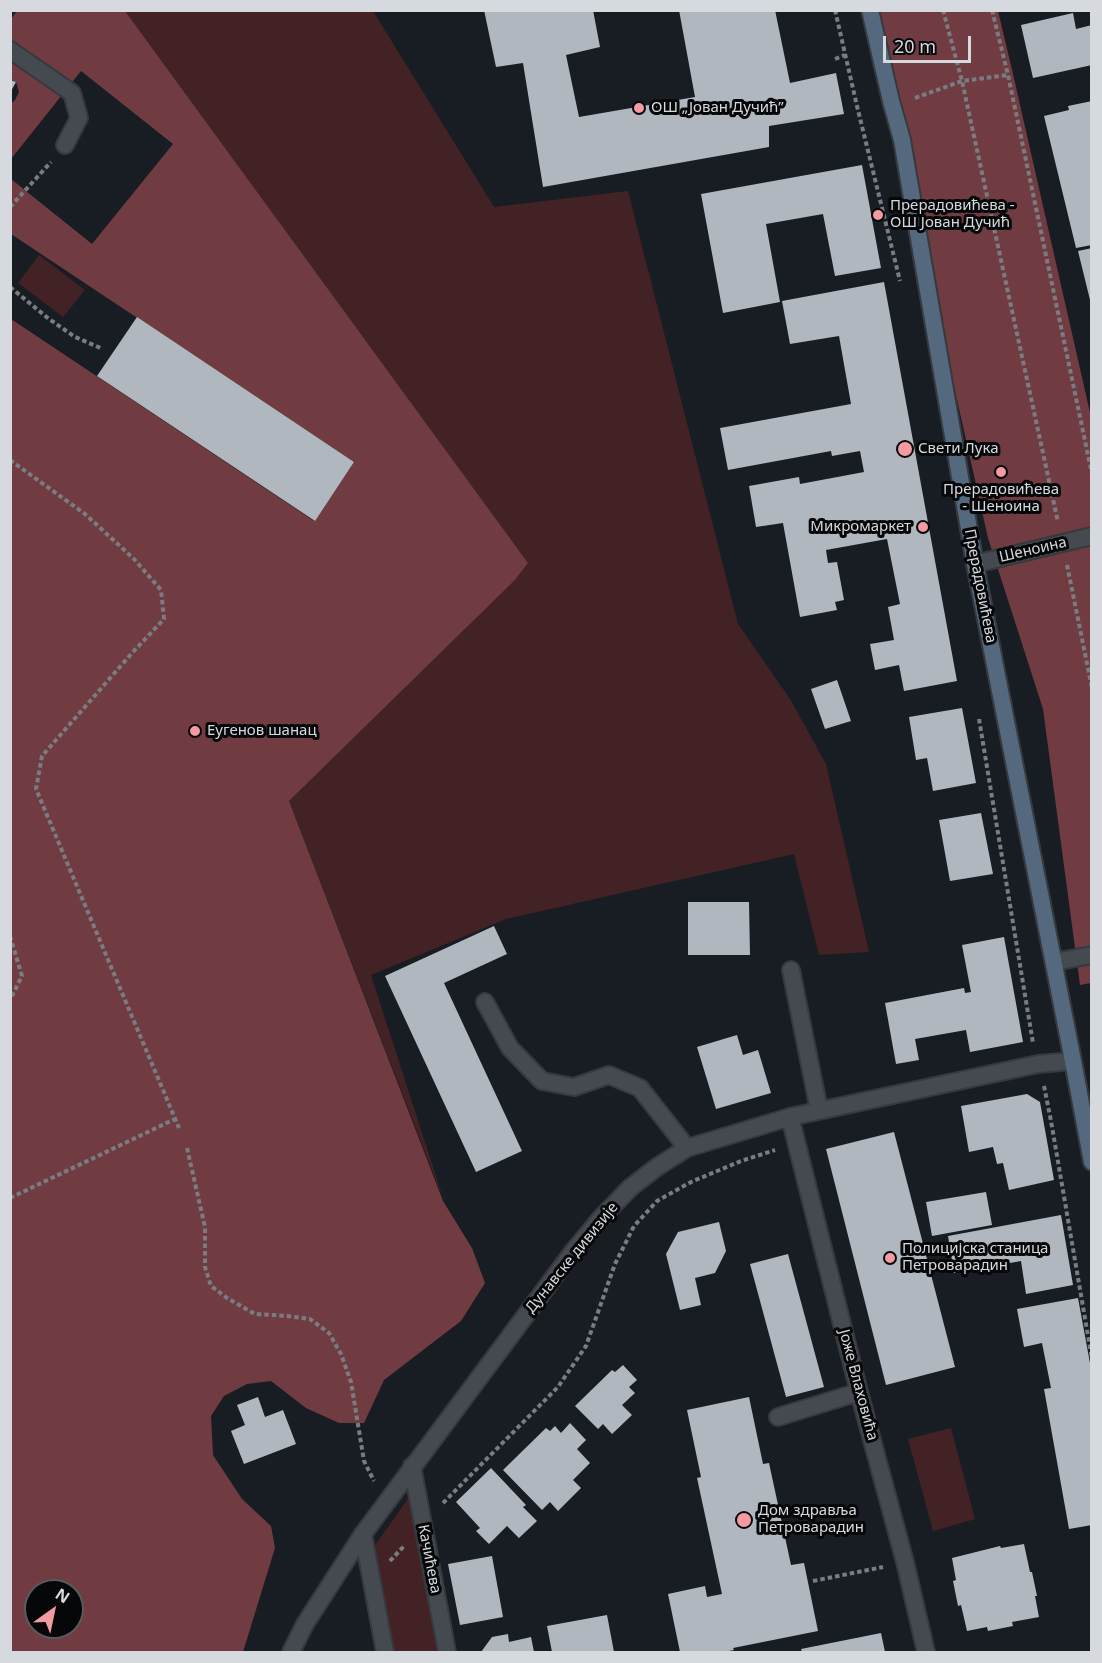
<!DOCTYPE html>
<html>
<head>
<meta charset="utf-8">
<style>
	body { margin:0 }
	#map { position:relative; width:1102px; height:1663px; overflow:hidden; background:#181d23; font-family:"Noto Sans",sans-serif }
	canvas { display:block }
	.frame { position:absolute; inset:0; border:12px solid #d6d9dd; pointer-events:none }
	.north { position:absolute; left:24px; top:1579px; width:60px; height:60px; box-sizing:border-box; background:#060709; border:2px solid #595b5e; border-radius:50%; rotate:33deg; font-size:16px; font-weight:700; line-height:24px; text-align:center; color:#d6d9dd }
	.north::after { content:''; display:block; margin:auto; width:21px; height:27px; background:#f49aa2; clip-path:polygon(50% 0,100% 100%,50% 72%,0 100%) }
	.scale { position:absolute; left:883px; top:36px; width:88px; height:27px; box-sizing:border-box; border:3px solid #d6d9dd; border-top:0; padding-left:8px; font-size:18px; line-height:21px; white-space:nowrap; color:#d6d9dd; -webkit-text-stroke:4px #060709; paint-order:stroke }
</style>
</head>
<body>
<div id="map">
<canvas width="1102" height="1663"></canvas>
<div class="frame"></div>
<div class="north">N</div>
<div class="scale">20 m</div>
</div>
<script>
const context = document.querySelector('canvas').getContext('2d');
context.lineJoin = 'round';
function fillPath(path, color) { context.fillStyle = color; context.fill(path, 'evenodd'); }
const toPath = rows => new Path2D(rows.map(r => 'M' + r).join(''));
function strokePath(path, color, width, dash) { context.strokeStyle = color; context.lineWidth = width; context.lineCap = dash ? 'butt' : 'round'; context.setLineDash(dash || []); context.stroke(path); }
function label(font, color, halo, rows, align = 'center') {
  context.font = font + ' "Noto Sans",sans-serif'; context.lineWidth = 6; context.setLineDash([]); context.textBaseline = 'middle'; context.strokeStyle = halo; context.fillStyle = color; for (const [text, x, y, turn = 0] of rows) {
    context.save(); context.translate(x, y); context.rotate((+turn || 0) * Math.PI / 180); context.textAlign = isNaN(turn) ? turn : align; if (halo) context.strokeText(text, 0, 0); context.fillText(text, 0, 0); context.restore();
  }
}
const green = toPath([
	[125,11,373,11,494,207,628,191,738,624,790,699,826,764,869,952,819,955,794,854,506,919,371,975,444,1201,289,801,515,580,528,563],
	[39,255,85,290,63,317,18,283],
	[951,1428,975,1519,933,1531,908,1439],
	[412,1493,443,1652,390,1652,371,1551]
]);
const forest = toPath([
	[17,11,125,11,528,563,515,580,289,801,443,1201,472,1248,485,1283,461,1321,384,1380,364,1423,339,1423,306,1408,271,1381,247,1384,224,1396,211,1416,213,1455,242,1499,271,1526,275,1548,243,1652,11,1652,11,319,314,521,354,462,11,234,11,179,92,244,173,144,81,71,11,159,11,104,15,100,19,92,16,82,11,80,11,19],
	[36,1591,72,1591,72,1627,36,1627],
	[870,11,998,11,1013,74,1091,417,1091,983,1080,985,1043,709,988,538]
]);
const building = toPath([
	[484,10,593,10,600,47,566,55,579,117,695,97,679,10,775,10,790,83,836,73,844,114,769,126,769,147,543,187,523,63,496,67],
	[1073,13,1076,29,1092,25,1092,65,1033,78,1021,25],
	[10,80,16,82,10,93],
	[1092,101,1092,245,1076,248,1044,116,1069,110,1068,106],
	[862,165,881,268,835,276,823,214,766,224,780,302,723,313,701,194],
	[1092,248,1092,304,1091,304,1078,251],
	[884,282,957,681,904,691,899,665,875,670,870,644,894,640,888,607,900,604,887,539,826,550,828,563,837,562,844,600,835,602,837,610,800,617,783,523,756,527,749,486,799,477,800,484,864,472,860,451,832,456,831,451,728,470,720,428,851,404,839,336,790,344,782,301],
	[137,317,354,462,315,521,97,376],
	[837,680,851,721,825,729,811,689],
	[962,708,976,783,933,791,927,758,916,760,909,717],
	[981,813,993,874,950,881,939,820],
	[688,902,749,902,750,955,688,955],
	[494,926,507,954,444,983,522,1151,476,1172,385,976],
	[1004,937,1023,1042,970,1052,966,1030,915,1039,919,1060,896,1064,885,1003,964,988,965,993,971,992,962,945],
	[737,1035,743,1055,758,1050,771,1093,716,1109,697,1047],
	[1027,1094,1040,1102,1054,1180,1009,1190,1003,1163,997,1164,993,1147,969,1152,961,1106],
	[894,1132,955,1367,886,1385,826,1149],
	[986,1192,992,1225,932,1236,926,1202],
	[1061,1215,1073,1285,1026,1294,1021,1261,954,1273,948,1236],
	[719,1222,726,1251,715,1273,695,1278,701,1305,680,1310,666,1254,678,1232],
	[788,1254,824,1387,786,1397,750,1264],
	[1078,1298,1092,1374,1092,1525,1069,1529,1044,1389,1051,1388,1042,1343,1024,1347,1017,1309],
	[623,1365,637,1380,629,1387,635,1393,622,1405,632,1415,612,1434,603,1424,598,1429,575,1406,612,1370,615,1372],
	[258,1397,265,1417,283,1410,296,1444,244,1464,231,1431,245,1425,237,1405],
	[749,1397,763,1464,769,1463,791,1565,804,1563,818,1631,733,1648,734,1650,723,1652,680,1652,668,1594,705,1586,707,1597,722,1594,697,1478,701,1477,687,1410],
	[570,1423,586,1440,577,1449,590,1463,573,1480,581,1488,558,1511,550,1502,542,1510,503,1470,546,1428,550,1431,555,1426,561,1433],
	[491,1468,526,1505,523,1507,537,1521,519,1538,507,1526,489,1544,476,1531,480,1528,456,1502],
	[1024,1544,1030,1572,1032,1572,1037,1596,1035,1596,1039,1617,1012,1622,1013,1626,988,1631,987,1627,967,1631,961,1605,958,1606,953,1581,956,1580,952,1558,1000,1546,1001,1548],
	[492,1556,503,1617,460,1625,448,1564],
	[607,1615,614,1652,552,1652,547,1626],
	[881,1633,885,1652,802,1652,801,1649],
	[508,1634,509,1642,531,1637,534,1652,481,1652,492,1637]
]);
const path = toPath([
	[835,10,857,106,900,281],
	[943,10,962,81,1058,522],
	[992,10,1008,75,1092,474],
	[835,59,845,55],
	[915,98,962,81,1008,75],
	[10,207,51,162],
	[10,287,49,319,75,337,103,349],
	[10,460,85,514,134,559,161,590,164,619,132,653,42,756,36,789,179,1128],
	[1067,565,1092,688],
	[979,719,1033,1043],
	[10,936,22,976,10,1000],
	[1044,1086,1051,1121,1092,1359],
	[187,1148,205,1227,205,1267,211,1286,227,1298,255,1314,287,1316,310,1319,329,1333,341,1354,351,1382,364,1461,374,1481],
	[10,1198,175,1119],
	[443,1503,558,1387,586,1346,615,1264,634,1226,657,1201,691,1182,741,1161,775,1150],
	[390,1561,404,1546],
	[813,1581,883,1567]
]);
const service = toPath([
	[10,50,72,93,79,118,65,145],
	[1054,962,1092,955],
	[791,970,819,1110],
	[485,1002,510,1048,542,1081,574,1087,609,1075,640,1088,687,1148],
	[778,1417,859,1392]
]);
const minor = toPath([
	[975,564,1092,536],
	[790,1117,859,1392,905,1562,926,1652],
	[412,1466,447,1652],
	[363,1534,385,1652]
]);
const tertiary = toPath([
	[291,1652,305,1624,363,1534,572,1253,601,1218,630,1188,657,1167,687,1148,790,1117,1038,1064,1073,1061]
]);
const secondary = toPath([
	[870,10,891,101,902,140,975,564,1073,1061,1092,1162]
]);
const markers = [
	[639,108,6,"#f49aa2"],
	[878,215,6,"#f49aa2"],
	[905,449,8,"#f49aa2"],
	[1001,472,6,"#f49aa2"],
	[923,527,6,"#f49aa2"],
	[195,731,6,"#f49aa2"],
	[890,1258,6,"#f49aa2"],
	[744,1520,8,"#f49aa2"]
];
const poiNames = [
	["ОШ „Јован Дучић”",651,108],
	["Прерадовићева -",890,206],
	["ОШ Јован Дучић",890,223],
	["Свети Лука",918,449],
	["Прерадовићева",1001,490,"center"],
	["- Шеноина",1001,507,"center"],
	["Микромаркет",911,527,"right"],
	["Еугенов шанац",207,731],
	["Полицијска станица",902,1249],
	["Петроварадин",902,1266],
	["Дом здравља",758,1511],
	["Петроварадин",758,1528]
];
const streetNames = [
	["Шеноина",1033,550,-13],
	["Прерадовићева",980,586,79],
	["Дунавске дивизије",572,1258,-51],
	["Јоже Влаховића",858,1385,75],
	["Качићева",429,1559,79]
];
fillPath(green, '#432225');
fillPath(forest, '#713c41');
fillPath(building, '#b0b7be');
strokePath(service, '#36393e', 20);
strokePath(minor, '#36393e', 20);
strokePath(tertiary, '#36393e', 20);
strokePath(secondary, '#36393e', 20);
strokePath(path, '#797d82', 4, [4.5, 3]);
strokePath(service, '#444a50', 16);
strokePath(minor, '#444a50', 16);
strokePath(tertiary, '#444a50', 16);
strokePath(secondary, '#54687e', 16);
for (const [x, y, r, color] of markers) { const dot = new Path2D(); dot.arc(x, y, r, 0, 2 * Math.PI); context.fillStyle = color; context.fill(dot); strokePath(dot, '#060709', 2); }
label('15px', '#d6d9dd', '#060709', poiNames, 'left');
label('15px', '#d6d9dd', '#060709', streetNames);
</script>
</body>
</html>
